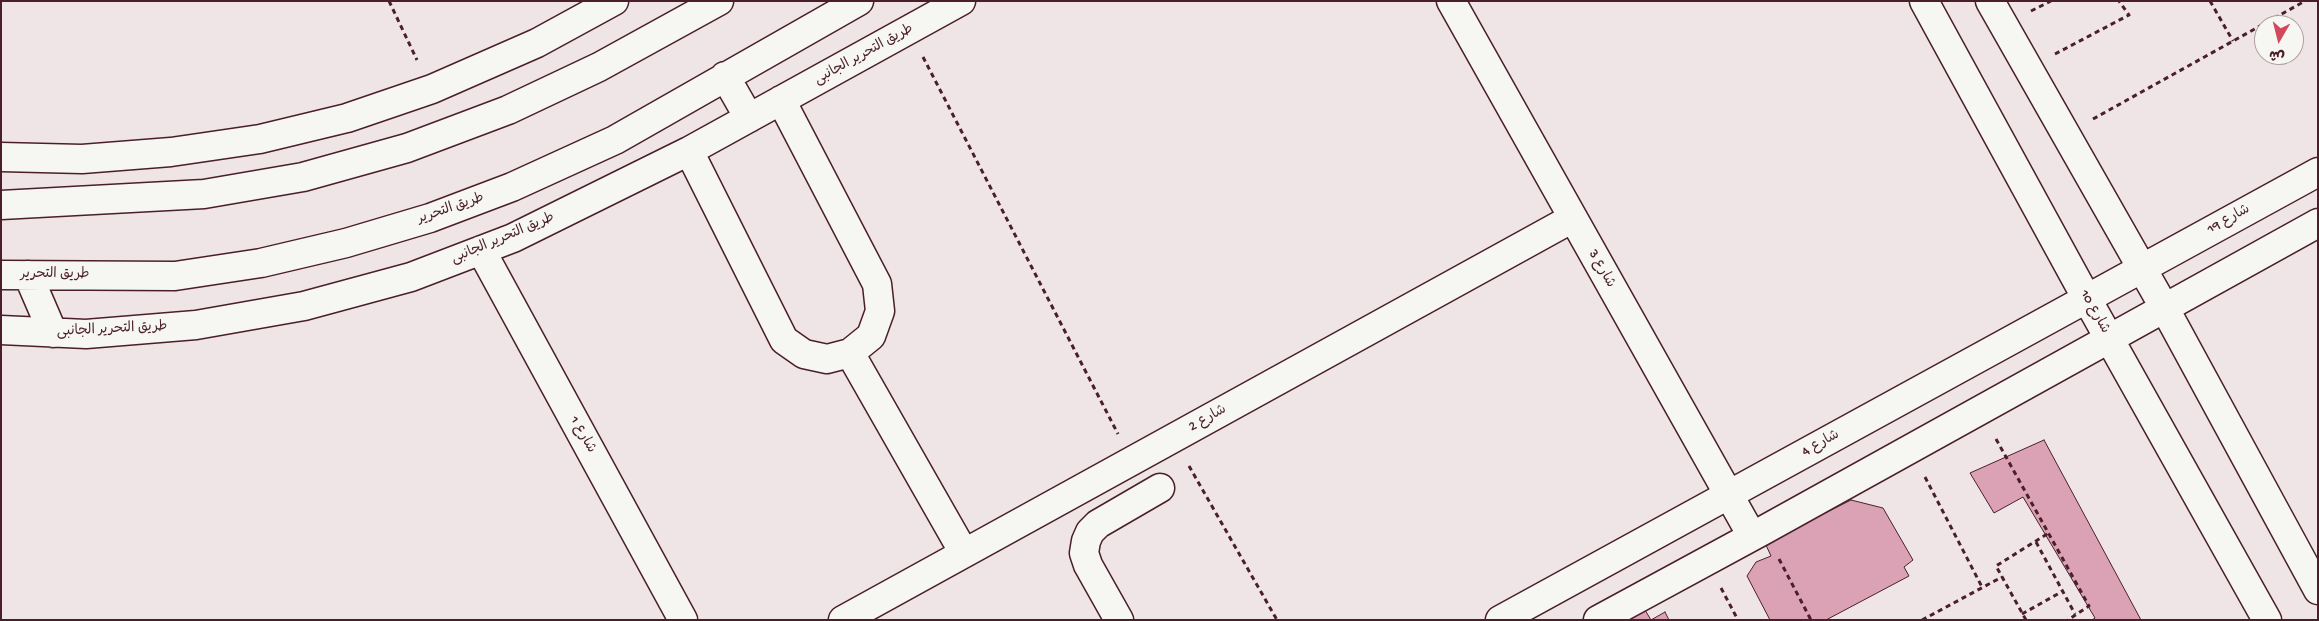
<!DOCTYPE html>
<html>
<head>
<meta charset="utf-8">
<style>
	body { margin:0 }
	#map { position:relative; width:2319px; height:621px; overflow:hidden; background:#f0e5e6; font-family:"Gochi Hand","Playpen Sans Arabic",sans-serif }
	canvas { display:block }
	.frame { position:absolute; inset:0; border:2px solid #4a1f2b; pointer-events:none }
	.north { position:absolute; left:2254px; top:15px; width:50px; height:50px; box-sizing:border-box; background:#f6f6f2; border:1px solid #b1a0a2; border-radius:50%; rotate:188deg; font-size:14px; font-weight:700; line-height:20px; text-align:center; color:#4a1f2b }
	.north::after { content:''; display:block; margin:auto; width:18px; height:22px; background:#d1495b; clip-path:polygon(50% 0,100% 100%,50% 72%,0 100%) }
</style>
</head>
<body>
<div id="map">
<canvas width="2319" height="621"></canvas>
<div class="frame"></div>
<div class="north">ش</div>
</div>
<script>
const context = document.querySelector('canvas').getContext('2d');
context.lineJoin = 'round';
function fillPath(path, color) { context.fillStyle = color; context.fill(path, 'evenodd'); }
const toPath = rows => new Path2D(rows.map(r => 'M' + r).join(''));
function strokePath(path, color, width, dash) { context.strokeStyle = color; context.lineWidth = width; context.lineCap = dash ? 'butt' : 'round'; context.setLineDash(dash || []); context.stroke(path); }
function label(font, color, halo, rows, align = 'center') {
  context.font = font + ' "Gochi Hand","Playpen Sans Arabic",sans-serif'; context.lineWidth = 5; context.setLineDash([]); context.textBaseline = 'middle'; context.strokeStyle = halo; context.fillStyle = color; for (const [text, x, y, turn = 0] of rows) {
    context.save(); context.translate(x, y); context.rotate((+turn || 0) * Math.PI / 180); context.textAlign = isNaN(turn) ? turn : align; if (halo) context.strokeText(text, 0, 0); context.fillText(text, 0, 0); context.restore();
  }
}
const building = toPath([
	[2044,440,2141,620,2092,620,2095,618,2023,497,1994,513,1970,473,2044,440],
	[1851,500,1883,508,1913,560,1904,567,1909,576,1826,620,1770,620,1747,576,1756,562,1771,556,1765,543,1851,500],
	[1645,610,1651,620,1629,620,1645,610],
	[1665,612,1669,620,1651,620,1665,612]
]);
const path = toPath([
	[389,1,417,60],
	[2210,1,2233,41],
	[2031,11,2051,1],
	[2055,54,2129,15,2119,1],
	[923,57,1118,434],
	[2093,119,2305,1],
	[1996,439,2089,606,2068,620],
	[1189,466,1277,620],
	[1925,477,1982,587],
	[2036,542,2075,614],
	[1779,559,1811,620],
	[1721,588,1738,620],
	[2022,614,2063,591],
	[1922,620,2002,577],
	[2026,620,1996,566,2047,534]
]);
const minor = toPath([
	[1451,1,1752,536],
	[1924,1,2087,299,2267,620],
	[1990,1,2164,307,2318,590],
	[725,76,749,118],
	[689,151,784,340,804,354,827,359,850,353,871,336,880,311,877,284,781,100],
	[1,157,82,159,171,152,260,139,347,118,432,89,537,43,614,1],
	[1,205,204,194,303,177,407,148,508,110,599,67,719,1],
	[481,250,683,620],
	[1,275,175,276,261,263,346,243,430,218,512,187,615,140,859,1],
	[28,275,53,333],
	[1,330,86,334,196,325,304,306,411,277,513,238,689,151,961,1],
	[850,353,964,553],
	[843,620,1573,218],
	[1119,620,1088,565,1084,553,1086,541,1090,532,1098,524,1160,488],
	[1500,620,2318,172],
	[1598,620,1764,530,2318,223]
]);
const streetNames = [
	["طريق التحرير الجانبى",864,55,-29],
	["طريق التحرير",451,209,-19],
	["شارع 19",2229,220,-29],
	["طريق التحرير الجانبى",503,239,-23],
	["شارع 3",1601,269,61],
	["طريق التحرير",55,275],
	["شارع 10",2094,312,61],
	["طريق التحرير الجانبى",112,330,-3],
	["شارع 2",1208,419,-29],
	["شارع 1",582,435,61],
	["شارع 4",1821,444,-29]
];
fillPath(building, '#daa2b4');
strokePath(building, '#4a1f2b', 1);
strokePath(minor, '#4a1f2b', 31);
strokePath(path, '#4a1f2b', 3, [5, 4]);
strokePath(minor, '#f6f6f2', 28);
label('14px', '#4a1f2b', '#f6f6f2', streetNames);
</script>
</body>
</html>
